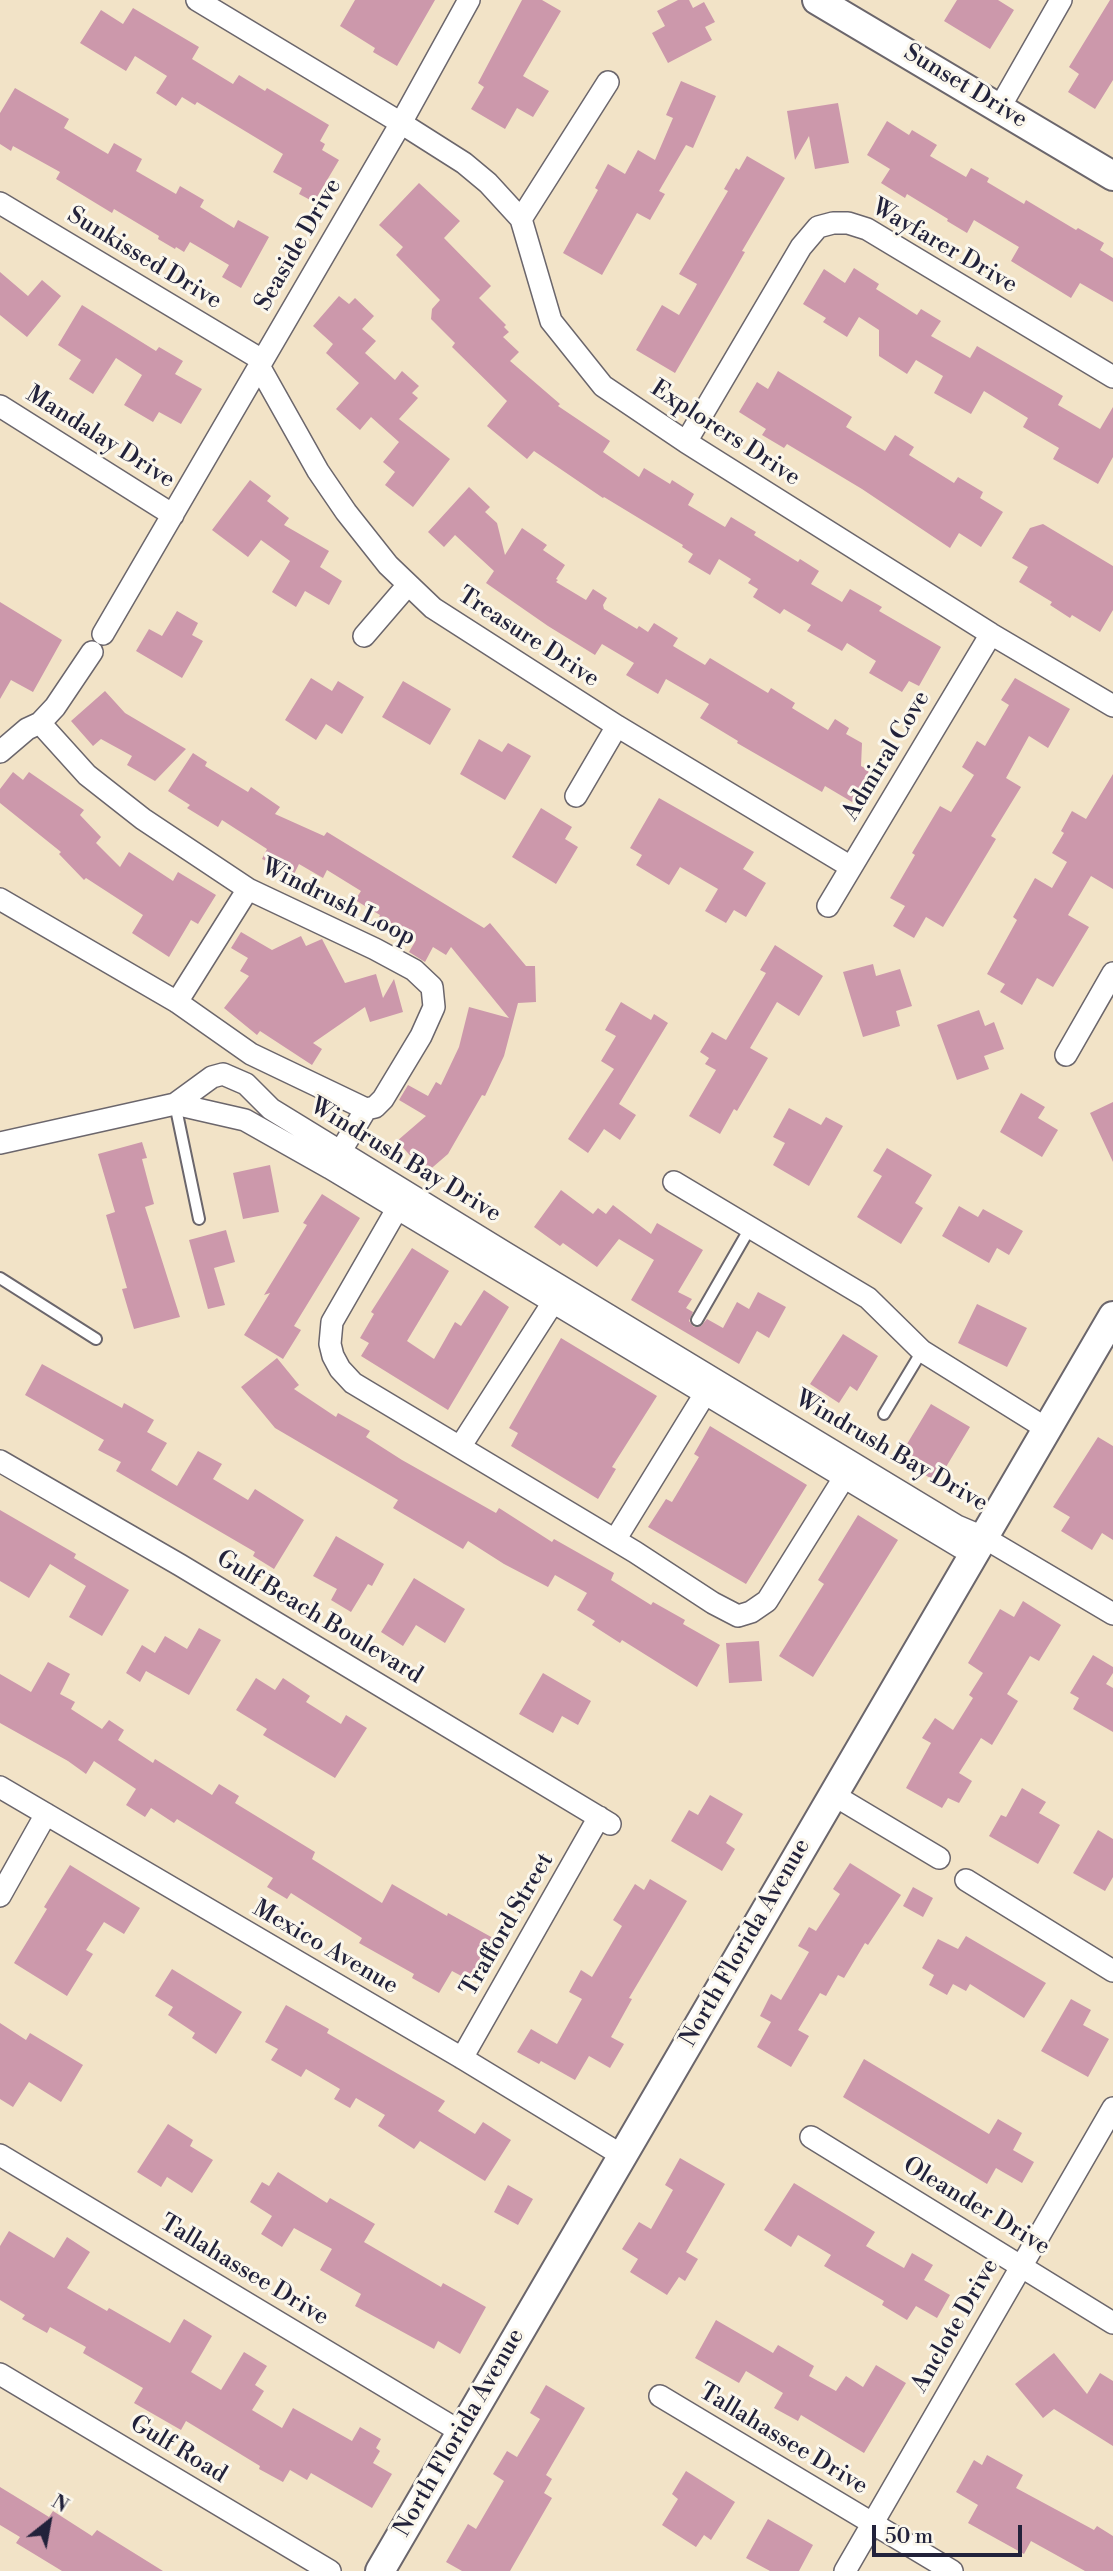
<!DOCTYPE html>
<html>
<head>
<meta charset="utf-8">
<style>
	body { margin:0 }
	#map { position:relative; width:1113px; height:2571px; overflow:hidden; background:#f2e3c7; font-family:"Libre Bodoni",serif }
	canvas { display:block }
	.north { position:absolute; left:14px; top:2487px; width:70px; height:70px; -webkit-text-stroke:5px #fbf7ec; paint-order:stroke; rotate:31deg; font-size:19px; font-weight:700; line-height:28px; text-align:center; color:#22223b }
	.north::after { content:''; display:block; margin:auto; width:24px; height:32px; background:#22223b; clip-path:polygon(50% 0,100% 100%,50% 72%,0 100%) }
	.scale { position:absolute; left:872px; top:2525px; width:150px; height:32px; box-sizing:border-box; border:4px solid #22223b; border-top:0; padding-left:9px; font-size:21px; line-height:24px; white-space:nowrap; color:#22223b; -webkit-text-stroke:5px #fbf7ec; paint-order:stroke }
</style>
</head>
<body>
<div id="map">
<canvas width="1113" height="2571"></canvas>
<div class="north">N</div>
<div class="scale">50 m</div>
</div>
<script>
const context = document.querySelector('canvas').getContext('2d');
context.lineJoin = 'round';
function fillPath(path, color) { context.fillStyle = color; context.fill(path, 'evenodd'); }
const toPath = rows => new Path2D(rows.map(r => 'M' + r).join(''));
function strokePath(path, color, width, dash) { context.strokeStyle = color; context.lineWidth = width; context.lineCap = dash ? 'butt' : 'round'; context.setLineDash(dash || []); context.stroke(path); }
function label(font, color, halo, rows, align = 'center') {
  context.font = font + ' "Libre Bodoni",serif'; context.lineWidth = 6; context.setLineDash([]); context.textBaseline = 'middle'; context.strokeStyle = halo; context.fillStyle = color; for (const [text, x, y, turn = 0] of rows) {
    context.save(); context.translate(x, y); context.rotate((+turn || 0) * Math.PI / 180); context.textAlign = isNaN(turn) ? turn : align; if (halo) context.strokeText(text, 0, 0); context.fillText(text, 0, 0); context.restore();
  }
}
const building = toPath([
	[355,0,435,0,397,66,373,52,375,48,340,26],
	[522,0,542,0,561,11,523,76,549,91,533,117,517,108,505,129,471,109,484,87,478,83],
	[678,0,689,0,693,8,704,2,715,22,705,27,712,40,668,63,652,33,665,26,657,11],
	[957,0,998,0,1014,10,990,49,944,21],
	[1110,0,1113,0,1113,80,1095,109,1068,92,1079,74,1069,67],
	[133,8,199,47,192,59,233,84,239,75,265,91,267,88,329,125,320,141,325,144,322,150,339,160,314,202,299,194,302,188,273,172,283,154,197,102,195,105,182,97,176,106,156,93,167,76,135,56,126,71,80,43,101,10,123,24],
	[681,81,716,96,693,148,686,145,659,191,665,194,650,220,637,213,602,275,563,253,598,190,595,188,608,164,625,174,638,150,655,160,673,118,666,115],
	[15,88,69,119,64,128,108,154,114,143,142,159,136,171,176,194,180,186,204,200,200,207,234,228,238,220,269,237,241,288,222,277,229,265,190,242,184,252,176,247,175,249,158,239,159,236,114,209,112,213,56,179,60,172,13,146,11,151,0,144,0,113],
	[838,103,849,163,815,169,809,136,795,160,787,111],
	[887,121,909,135,912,130,937,145,930,156,966,177,971,168,989,178,987,182,1024,204,1026,200,1076,230,1078,228,1104,243,1100,250,1113,258,1113,302,1080,283,1071,298,1011,261,1019,247,974,220,967,233,947,221,948,219,907,194,905,198,881,183,890,169,867,155],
	[747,156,785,178,742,251,745,252,729,280,675,373,636,350,662,305,679,315,695,288,697,284,679,274,728,191,724,189,736,168,739,170],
	[419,183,460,221,444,238,491,286,479,298,506,325,504,327,509,332,503,337,519,352,510,361,560,404,558,406,610,441,603,452,639,477,644,468,670,484,672,480,694,494,688,505,725,527,731,517,756,532,754,535,798,562,800,559,819,571,811,584,842,602,850,589,882,607,879,611,941,647,919,686,909,681,902,692,869,673,876,661,847,643,842,651,807,631,811,625,784,609,780,614,753,597,758,589,748,583,751,579,719,559,710,575,688,562,693,554,682,547,683,545,604,497,603,498,534,451,527,459,487,426,507,401,452,347,455,343,431,319,432,309,440,300,396,255,403,247,379,225],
	[854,268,879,284,876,289,917,315,921,309,941,321,931,336,970,358,977,346,1063,396,1058,405,1100,429,1113,407,1113,457,1098,484,1053,459,1059,448,1023,427,1028,418,984,391,971,414,934,393,943,376,916,360,907,374,879,356,879,330,859,317,847,337,823,322,826,318,803,304,824,269,845,283],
	[0,272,28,296,42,280,61,296,27,337,0,315],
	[339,296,349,304,355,298,374,316,362,329,376,341,365,353,395,380,402,371,419,386,412,393,418,398,399,419,450,459,413,507,385,485,395,472,383,462,399,442,371,417,360,430,336,409,359,383,326,353,333,344,313,326],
	[82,305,156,351,159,347,183,361,175,374,202,389,181,424,159,412,153,422,124,405,142,375,116,358,93,394,69,379,81,360,58,345],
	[778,371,852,417,846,427,885,451,895,435,914,447,909,455,954,483,958,477,983,492,980,498,1003,512,981,547,959,533,950,548,862,489,787,444,784,448,762,435,766,429,739,412,757,382,768,389],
	[250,480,271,496,267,501,289,518,284,525,329,551,320,567,342,581,329,605,305,591,296,607,272,592,290,561,261,540,248,557,212,530],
	[469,487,490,507,485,512,497,523,505,555,522,528,547,545,543,550,565,565,556,579,558,580,556,582,586,600,593,589,607,598,603,605,604,609,637,629,639,626,648,632,654,623,678,638,673,646,705,665,710,658,768,693,771,688,795,703,792,708,828,730,835,719,849,728,846,734,862,743,861,766,870,771,852,802,825,786,822,792,737,743,738,741,700,718,709,704,666,679,658,694,626,675,634,663,602,644,595,655,548,626,486,583,494,571,455,535,444,547,428,532],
	[1043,524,1113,566,1113,610,1100,632,1072,615,1070,618,1050,605,1052,602,1019,582,1028,567,1012,558,1030,528],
	[0,602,62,640,33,692,11,680,0,699],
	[177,611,198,623,192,635,203,641,182,678,136,651,149,629,162,636],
	[311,678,332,691,338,681,364,697,342,734,326,724,316,740,285,720],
	[1015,678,1070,709,1048,748,1029,736,1006,778,1021,787,991,836,996,839,943,927,926,917,914,938,893,926,905,906,890,898,915,855,912,853,940,806,951,812,974,775,962,767,977,741,985,746,1009,705,1001,700],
	[403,681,451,709,430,745,382,717],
	[105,691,125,713,186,749,155,781,127,765,132,756,101,739,93,746,71,721],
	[479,739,502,752,508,743,531,756,505,800,460,774],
	[193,753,207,762,205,766,248,792,251,787,280,807,275,814,324,836,327,832,484,928,490,923,526,966,535,966,536,1002,518,1003,504,1056,485,1096,482,1095,448,1154,426,1173,397,1141,426,1116,399,1100,408,1085,428,1096,436,1082,441,1085,459,1047,469,1007,509,1018,451,947,446,955,433,947,425,962,409,952,416,940,379,918,380,915,355,900,361,891,327,870,323,878,299,864,294,874,262,859,267,849,222,820,218,827,187,808,190,805,168,791],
	[13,772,23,780,29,772,84,810,80,815,101,837,96,843,120,867,129,852,173,881,178,872,216,895,198,924,191,920,169,957,132,933,143,915,86,878,84,880,59,854,61,852,0,803,0,789],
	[1113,774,1113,889,1091,876,1068,915,1089,927,1053,987,1037,978,1022,1005,1000,992,1005,984,987,974,1017,920,1013,917,1035,878,1052,888,1067,862,1052,853,1064,833,1061,831,1072,811,1086,819],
	[659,798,754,852,743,869,766,883,746,917,734,910,726,923,705,911,718,889,680,867,669,885,636,865,642,855,630,848],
	[541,808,572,827,565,839,578,847,556,884,512,857],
	[241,932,272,950,301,936,306,946,322,939,345,983,376,974,383,998,394,979,403,1012,370,1022,365,1007,313,1043,322,1049,312,1065,260,1031,257,1035,224,1008,249,976,240,971,248,958,231,948],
	[775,945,823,976,799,1016,777,1002,750,1048,768,1058,737,1111,734,1109,720,1134,689,1116,716,1070,705,1064,709,1058,700,1052,712,1032,726,1040,766,973,760,970],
	[873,964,876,976,900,969,912,1006,896,1011,900,1026,863,1037,843,972],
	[621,1002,651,1020,654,1014,668,1023,619,1104,636,1115,620,1140,604,1129,588,1153,568,1139,614,1069,601,1061,616,1036,605,1030],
	[979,1010,985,1026,994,1022,1004,1049,984,1056,989,1069,957,1080,937,1025],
	[1021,1093,1045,1107,1038,1118,1058,1130,1042,1157,1000,1132],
	[1113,1102,1113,1162,1090,1113],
	[789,1108,821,1125,826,1117,843,1126,809,1186,773,1165,785,1143,773,1137],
	[142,1142,147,1158,142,1159,154,1204,145,1207,180,1317,134,1329,122,1289,127,1288,106,1215,115,1212,98,1154],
	[887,1148,932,1175,915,1203,923,1208,901,1244,857,1217,882,1176,873,1171],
	[270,1165,279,1212,243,1219,233,1173],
	[561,1190,593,1214,598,1208,606,1214,613,1205,651,1234,657,1223,703,1250,678,1292,692,1299,686,1308,693,1312,689,1321,694,1327,701,1326,707,1319,723,1328,737,1302,749,1309,758,1292,786,1307,769,1338,757,1331,739,1364,631,1300,654,1260,619,1239,597,1267,563,1243,560,1246,534,1227],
	[322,1194,360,1218,294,1326,301,1330,283,1359,244,1335,270,1293,264,1295,307,1225,303,1223],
	[959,1206,978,1217,983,1209,1023,1231,1009,1255,997,1248,989,1263,942,1236],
	[226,1230,235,1262,214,1268,225,1305,208,1309,189,1240],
	[412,1248,449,1271,407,1341,434,1359,455,1322,461,1326,484,1290,509,1307,448,1410,361,1356,369,1343,360,1338,374,1314,371,1312],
	[977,1304,1027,1328,1007,1367,958,1343],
	[843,1334,878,1356,857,1391,850,1386,839,1403,810,1384],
	[561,1338,657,1396,612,1467,616,1469,598,1499,511,1446,518,1433,509,1428],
	[277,1358,299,1385,294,1389,336,1417,338,1413,370,1431,366,1437,402,1460,496,1513,499,1508,552,1542,554,1539,614,1573,611,1580,651,1605,653,1602,685,1620,683,1624,720,1645,697,1687,622,1640,620,1643,592,1625,595,1621,577,1610,587,1593,555,1575,548,1587,504,1564,468,1541,463,1549,393,1508,398,1500,275,1428,241,1387],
	[42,1364,122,1408,124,1403,154,1420,147,1432,167,1443,151,1470,177,1486,198,1451,222,1464,213,1479,248,1500,255,1489,304,1520,274,1569,253,1556,255,1552,116,1471,121,1462,98,1450,104,1440,25,1395],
	[931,1404,970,1427,937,1482,898,1459],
	[710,1426,807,1485,746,1584,648,1527,666,1499,672,1502,699,1457,694,1454],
	[1098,1437,1113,1446,1113,1540,1102,1533,1092,1550,1061,1531,1070,1517,1053,1507],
	[0,1510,76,1554,74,1558,129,1590,102,1636,69,1617,86,1586,50,1564,29,1598,0,1581],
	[858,1515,898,1540,813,1677,779,1656,824,1584,818,1580],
	[336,1536,384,1564,372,1586,368,1584,351,1612,331,1600,337,1589,313,1576],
	[414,1578,465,1609,445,1643,416,1625,403,1646,381,1632],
	[1023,1601,1061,1625,1039,1661,1030,1656,1007,1694,1018,1701,992,1745,981,1738,959,1773,972,1781,959,1803,948,1798,942,1808,906,1788,931,1743,922,1738,935,1718,953,1730,973,1698,969,1695,983,1673,968,1663,1000,1609,1014,1617],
	[199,1628,221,1640,189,1695,146,1671,140,1682,126,1673,142,1645,155,1653,165,1636,187,1649],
	[759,1641,762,1681,729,1683,726,1643],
	[1093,1655,1113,1667,1113,1673,1106,1684,1113,1688,1113,1732,1073,1709,1079,1698,1070,1693],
	[48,1662,70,1674,60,1694,75,1702,71,1709,102,1729,109,1720,124,1730,118,1740,153,1763,155,1759,212,1795,219,1784,239,1796,235,1803,315,1852,312,1859,382,1903,392,1884,447,1916,448,1913,493,1938,469,1980,452,1971,439,1993,412,1978,414,1974,359,1943,362,1938,291,1893,287,1899,267,1887,273,1878,177,1819,174,1823,151,1808,145,1817,126,1805,136,1789,94,1761,86,1774,68,1761,0,1723,0,1674,31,1692],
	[543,1673,591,1701,578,1725,562,1716,553,1733,519,1714],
	[256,1678,275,1690,283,1678,310,1696,306,1702,341,1724,346,1715,367,1728,335,1778,263,1735,267,1729,236,1710],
	[1022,1788,1046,1802,1039,1813,1060,1825,1038,1864,989,1836,1001,1815,1006,1817],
	[710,1795,743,1814,726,1843,735,1849,722,1871,671,1841,689,1810,698,1815],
	[1098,1830,1113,1839,1113,1877,1105,1891,1073,1873],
	[850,1863,901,1895,868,1945,865,1943,844,1978,838,1975,826,1996,820,1993,798,2030,809,2036,791,2067,757,2047,771,2022,760,2016,771,1994,781,2000,809,1952,798,1946,809,1927,816,1931,840,1894,833,1889],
	[70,1865,140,1908,124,1934,104,1922,86,1950,93,1954,67,1996,14,1963,47,1909,44,1907],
	[650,1879,687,1901,629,1998,632,1999,611,2037,624,2044,610,2068,589,2056,575,2080,541,2061,539,2064,517,2052,531,2029,557,2044,582,1999,569,1992,581,1970,592,1977,622,1926,613,1920,635,1884,644,1890],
	[913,1887,933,1898,923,1917,903,1906],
	[966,1936,1046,1983,1024,2018,970,1984,966,1991,953,1984,947,1995,929,1985,934,1975,922,1968,938,1939,958,1949],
	[172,1969,242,2012,216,2054,192,2038,195,2033,168,2015,173,2007,155,1996],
	[1071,1999,1091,2010,1083,2025,1109,2039,1088,2077,1041,2051],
	[286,2005,329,2029,327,2033,445,2101,438,2111,475,2134,483,2122,511,2140,485,2181,420,2141,414,2149,378,2126,385,2115,356,2098,350,2108,334,2099,340,2089,306,2069,301,2077,271,2060,278,2049,265,2042],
	[0,2023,26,2040,30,2033,83,2065,61,2102,29,2082,13,2107,0,2099],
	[864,2059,989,2134,998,2119,1022,2133,1013,2150,1034,2162,1022,2183,996,2168,987,2184,843,2097],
	[168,2124,193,2140,190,2146,213,2160,192,2193,167,2177,161,2187,137,2172],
	[680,2158,725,2184,686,2252,698,2259,685,2281,679,2277,667,2295,630,2272,638,2259,622,2249,639,2222,651,2229,673,2190,665,2185],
	[278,2172,327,2203,330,2198,375,2224,364,2242,441,2287,443,2283,486,2307,460,2354,438,2341,434,2349,355,2306,361,2294,320,2270,332,2249,294,2228,282,2247,261,2234,272,2216,250,2202,262,2182,269,2186],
	[794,2183,875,2232,866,2246,904,2268,912,2253,933,2265,924,2280,950,2295,937,2318,916,2306,907,2320,882,2305,884,2301,824,2266,831,2255,798,2235,791,2247,764,2230],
	[508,2185,533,2199,518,2225,494,2212],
	[9,2231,54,2258,67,2237,90,2252,67,2288,107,2311,109,2308,170,2343,184,2319,212,2336,191,2372,221,2390,244,2352,267,2366,255,2385,264,2391,252,2410,282,2428,293,2408,352,2441,360,2427,381,2439,376,2448,380,2451,373,2463,392,2474,372,2508,311,2473,307,2480,290,2470,283,2482,259,2469,260,2466,186,2421,181,2430,134,2403,143,2388,83,2353,86,2347,50,2327,47,2333,22,2319,25,2315,0,2300,0,2246],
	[716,2320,773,2353,778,2345,814,2366,809,2376,836,2391,846,2376,863,2387,876,2365,906,2383,864,2453,801,2415,798,2421,774,2408,783,2393,746,2371,739,2383,695,2358],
	[1054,2353,1087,2394,1100,2373,1113,2381,1113,2446,1054,2409,1043,2418,1015,2384],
	[546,2385,585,2408,546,2475,552,2479,544,2493,552,2498,510,2571,462,2571,446,2562,468,2524,476,2529,504,2481,493,2474,507,2451,517,2457,540,2419,530,2413],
	[987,2455,1023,2475,1016,2488,1094,2530,1097,2526,1113,2536,1113,2571,1085,2571,1031,2541,1024,2554,968,2523,978,2505,956,2492,974,2460,982,2465],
	[686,2471,735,2502,711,2540,704,2535,696,2547,662,2525,678,2499,672,2494],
	[0,2487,49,2517,53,2511,92,2536,97,2530,163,2571,62,2571,16,2543,20,2537,0,2525],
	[768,2519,813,2545,799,2571,770,2571,746,2558]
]);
const lane = toPath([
	[175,1104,199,1219],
	[0,1278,96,1339],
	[697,1320,750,1228],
	[884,1414,922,1351]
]);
const street = toPath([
	[197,0,401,123,464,163,488,183,521,219,551,321,603,386,686,442,991,634,1113,706],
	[1000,107,1061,0],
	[0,203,262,360],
	[521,219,608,82],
	[259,366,318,471,346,512,388,565,433,608,617,726,851,867],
	[0,406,173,515],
	[686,442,801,247,818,227,833,223,848,223,867,229,1113,377],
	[103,634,401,123,469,0],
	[364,636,407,586],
	[0,752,27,729,40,723,55,707,92,652],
	[576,796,617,726],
	[0,899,177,1002,251,1054,366,1109,375,1107,383,1099,421,1036,434,1007,432,987,414,970,375,949,248,889,143,819,87,775,40,723],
	[828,906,991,634],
	[177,1002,248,889],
	[1066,1055,1113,973],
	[175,1104,245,1120,330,1168,960,1547,983,1537],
	[0,1143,175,1104,212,1077,223,1074,246,1084,271,1109,504,1252,957,1526,983,1537,1113,1614],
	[333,1164,366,1109],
	[674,1182,868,1298,922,1351,1047,1429],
	[404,1197,332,1322,330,1344,333,1356,340,1369,353,1383,635,1552,713,1603,738,1616,751,1612,767,1601,852,1465],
	[460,1447,561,1290],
	[0,1461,180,1565,610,1824],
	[615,1540,711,1384],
	[0,1787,462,2058,623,2156],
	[832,1794,939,1858],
	[966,1880,1113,1971],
	[0,1896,46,1814],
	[462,2058,599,1817],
	[811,2137,1113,2323],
	[0,2155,461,2432],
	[0,2374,330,2571],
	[660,2396,952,2571],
	[845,2571,1113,2108]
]);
const secondary = toPath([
	[817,0,1113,176],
	[380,2571,1113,1316]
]);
const streetNames = [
	["Sunset Drive",965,87,31],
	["Seaside Drive",299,245,-60],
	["Wayfarer Drive",944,247,30],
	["Sunkissed Drive",144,259,31],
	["Explorers Drive",725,434,33],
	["Mandalay Drive",100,438,32],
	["Treasure Drive",528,638,33],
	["Admiral Cove",887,756,-59],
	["Windrush Loop",338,903,26],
	["Windrush Bay Drive",405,1161,31],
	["Windrush Bay Drive",891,1452,30],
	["Gulf Beach Boulevard",319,1618,31],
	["Trafford Street",508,1925,-60],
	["North Florida Avenue",746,1943,-60],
	["Mexico Avenue",325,1948,30],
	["Oleander Drive",976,2207,31],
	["Tallahassee Drive",244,2271,31],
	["Anclote Drive",956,2326,-60],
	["North Florida Avenue",460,2433,-60],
	["Tallahassee Drive",783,2440,31],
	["Gulf Road",178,2450,31]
];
fillPath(building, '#cc98ab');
strokePath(lane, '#6b666c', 14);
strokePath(street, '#6b666c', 24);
strokePath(secondary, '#6b666c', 32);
strokePath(lane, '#fff', 10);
strokePath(street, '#fff', 21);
strokePath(secondary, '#fff', 28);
label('24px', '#22223b', '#fbf7ec', streetNames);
</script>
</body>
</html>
